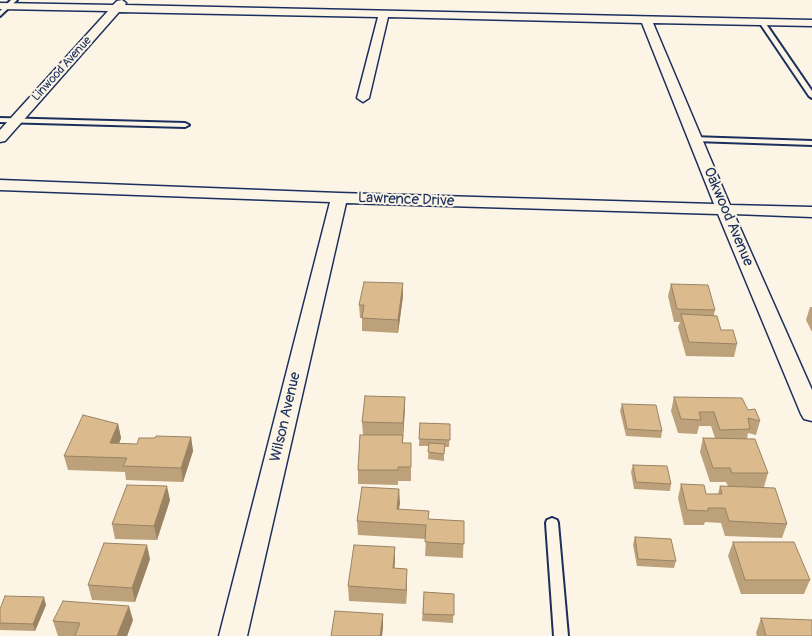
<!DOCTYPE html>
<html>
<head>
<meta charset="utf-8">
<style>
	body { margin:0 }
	canvas { display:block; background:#fcf5e5 }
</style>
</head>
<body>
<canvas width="812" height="636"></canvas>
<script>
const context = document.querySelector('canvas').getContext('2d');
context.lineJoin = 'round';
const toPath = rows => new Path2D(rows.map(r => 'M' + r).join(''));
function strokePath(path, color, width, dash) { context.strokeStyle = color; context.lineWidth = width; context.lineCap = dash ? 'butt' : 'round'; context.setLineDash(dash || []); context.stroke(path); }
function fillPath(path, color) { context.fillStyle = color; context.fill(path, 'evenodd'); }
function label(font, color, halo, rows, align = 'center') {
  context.font = font + ' Pangolin,sans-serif'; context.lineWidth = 4; context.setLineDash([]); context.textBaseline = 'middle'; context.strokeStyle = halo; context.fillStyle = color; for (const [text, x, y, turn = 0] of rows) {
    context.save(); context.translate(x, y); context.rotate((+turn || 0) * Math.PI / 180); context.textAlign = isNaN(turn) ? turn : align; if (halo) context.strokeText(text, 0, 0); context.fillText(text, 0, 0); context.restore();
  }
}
const lane = toPath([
	[11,0,17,0,0,16,0,11,11,0],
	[760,21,764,21,812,91,812,98,809,96,759,22,760,21],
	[0,118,185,123,189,125,185,127,0,122,0,118],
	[692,137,812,141,812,145,695,141,691,139,692,137],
	[552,518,557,520,558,523,568,636,554,636,546,523,547,520,552,518]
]);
const street = toPath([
	[122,0,126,3,125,5,812,20,812,26,653,23,730,205,812,207,812,217,734,214,812,390,812,421,804,419,801,414,718,214,346,203,247,636,219,636,330,202,0,190,0,180,339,193,714,204,642,23,388,17,369,98,363,102,357,98,378,17,119,12,5,141,0,142,0,130,108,11,0,9,0,3,113,5,117,1,122,0]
]);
const wall = toPath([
	[671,284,715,310,714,315,721,330,737,344,734,357,686,356,678,327,680,322,674,322,668,296],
	[403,296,398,333,362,331,362,318,360,318,359,305],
	[810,307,812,307,812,332,806,320],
	[405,397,403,443,411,443,411,481,398,481,398,485,358,484,358,470,363,435,362,422],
	[674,397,748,410,760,421,756,435,748,433,747,439,768,473,764,487,787,524,782,538,725,536,721,523,705,522,704,525,684,525,678,498,681,484,706,494,718,494,720,486,728,486,726,482,710,482,700,452,703,438,715,438,711,426,699,426,697,434,678,433,671,411],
	[622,404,662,431,661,438,626,436,620,411],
	[420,423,450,424,449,447,444,447,444,461,428,459,429,446,419,446],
	[118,424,121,438,119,444,137,444,155,438,191,437,193,451,183,482,126,480,125,472,68,470,64,456],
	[633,465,671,484,670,491,634,489,631,472],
	[399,489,399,509,429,519,464,521,463,558,425,556,426,539,358,535,357,521],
	[170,500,157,540,115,539,112,524],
	[635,537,676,561,674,568,637,566,633,545],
	[733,542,810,580,804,594,741,594,728,556],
	[150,559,135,602,92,600,88,585],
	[395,561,394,569,407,584,406,604,349,601,348,586],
	[424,592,454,594,453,623,422,621],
	[46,605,35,631,0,630,0,609],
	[761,618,812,636,757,636,756,633],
	[133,620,127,636,58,636,53,621]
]);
const shadedWall = toPath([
	[403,283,403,296,398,333,398,320],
	[405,397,405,410,403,437,403,423],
	[118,424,121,438,114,457,110,443],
	[191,437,193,451,183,482,181,468],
	[167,486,170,500,157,540,154,526],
	[399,489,400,503,397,523,397,509],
	[147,545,150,559,135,602,132,588],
	[395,547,395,561,393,583,393,568],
	[407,569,407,584,406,604,406,590],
	[44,597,46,605,35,631,33,624],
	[129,606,133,620,127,636,117,636],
	[383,614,383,628,382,636,380,636]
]);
const building = toPath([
	[364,282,403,283,398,320,362,318,364,305,359,305,364,282],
	[671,284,708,285,715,310,677,309,671,284],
	[681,314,717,316,721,330,733,330,737,344,689,342,681,314],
	[365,396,405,397,403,423,362,422,365,396],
	[674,397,742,398,748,410,755,409,760,421,748,418,750,429,720,430,714,412,699,412,701,420,681,419,674,397],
	[622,404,656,405,662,431,627,429,622,404],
	[83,415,118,424,110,443,137,444,139,438,155,438,156,436,191,437,181,468,123,466,127,458,64,456,83,415],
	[420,423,450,424,450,440,419,439,420,423],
	[360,435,403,435,402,443,411,443,411,467,398,467,398,470,358,470,360,435],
	[703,438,755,439,768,473,732,473,730,468,713,468,703,438],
	[429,443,445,444,444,454,428,452,429,443],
	[633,465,667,466,671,484,636,482,633,465],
	[681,484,704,485,706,494,722,494,720,486,775,488,787,524,729,521,725,508,708,508,708,511,687,510,681,484],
	[127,485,167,486,154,526,112,524,127,485],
	[362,487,399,489,397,509,429,511,428,519,464,521,464,544,425,542,426,525,357,521,362,487],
	[635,537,671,539,676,561,638,559,635,537],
	[733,542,794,542,810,580,745,580,733,542],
	[104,543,147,545,132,588,88,585,104,543],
	[354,545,395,547,393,568,407,569,406,590,348,586,354,545],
	[424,592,454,594,454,615,423,614,424,592],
	[5,596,44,597,33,624,0,623,0,609,5,596],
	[63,601,129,606,117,636,75,636,80,623,53,621,63,601],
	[335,611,383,614,380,636,331,636,335,611],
	[761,618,812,620,812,636,766,636,761,618]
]);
const farStreetnames = [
	["Linwood Avenue",62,69,-48]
];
const streetNames = [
	["Lawrence Drive",406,200,2],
	["Oakwood Avenue",728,217,67],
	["Wilson Avenue",286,417,-77]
];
strokePath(lane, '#1b2f5e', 4);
strokePath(street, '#1b2f5e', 3);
fillPath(lane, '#fcf5e5');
fillPath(street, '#fcf5e5');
fillPath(wall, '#bca17a');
fillPath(shadedWall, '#998363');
fillPath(building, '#dbbb8e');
strokePath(building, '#998363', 1);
label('12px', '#1b2f5e', '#fcf5e5', farStreetnames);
label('15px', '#1b2f5e', '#fcf5e5', streetNames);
</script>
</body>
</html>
